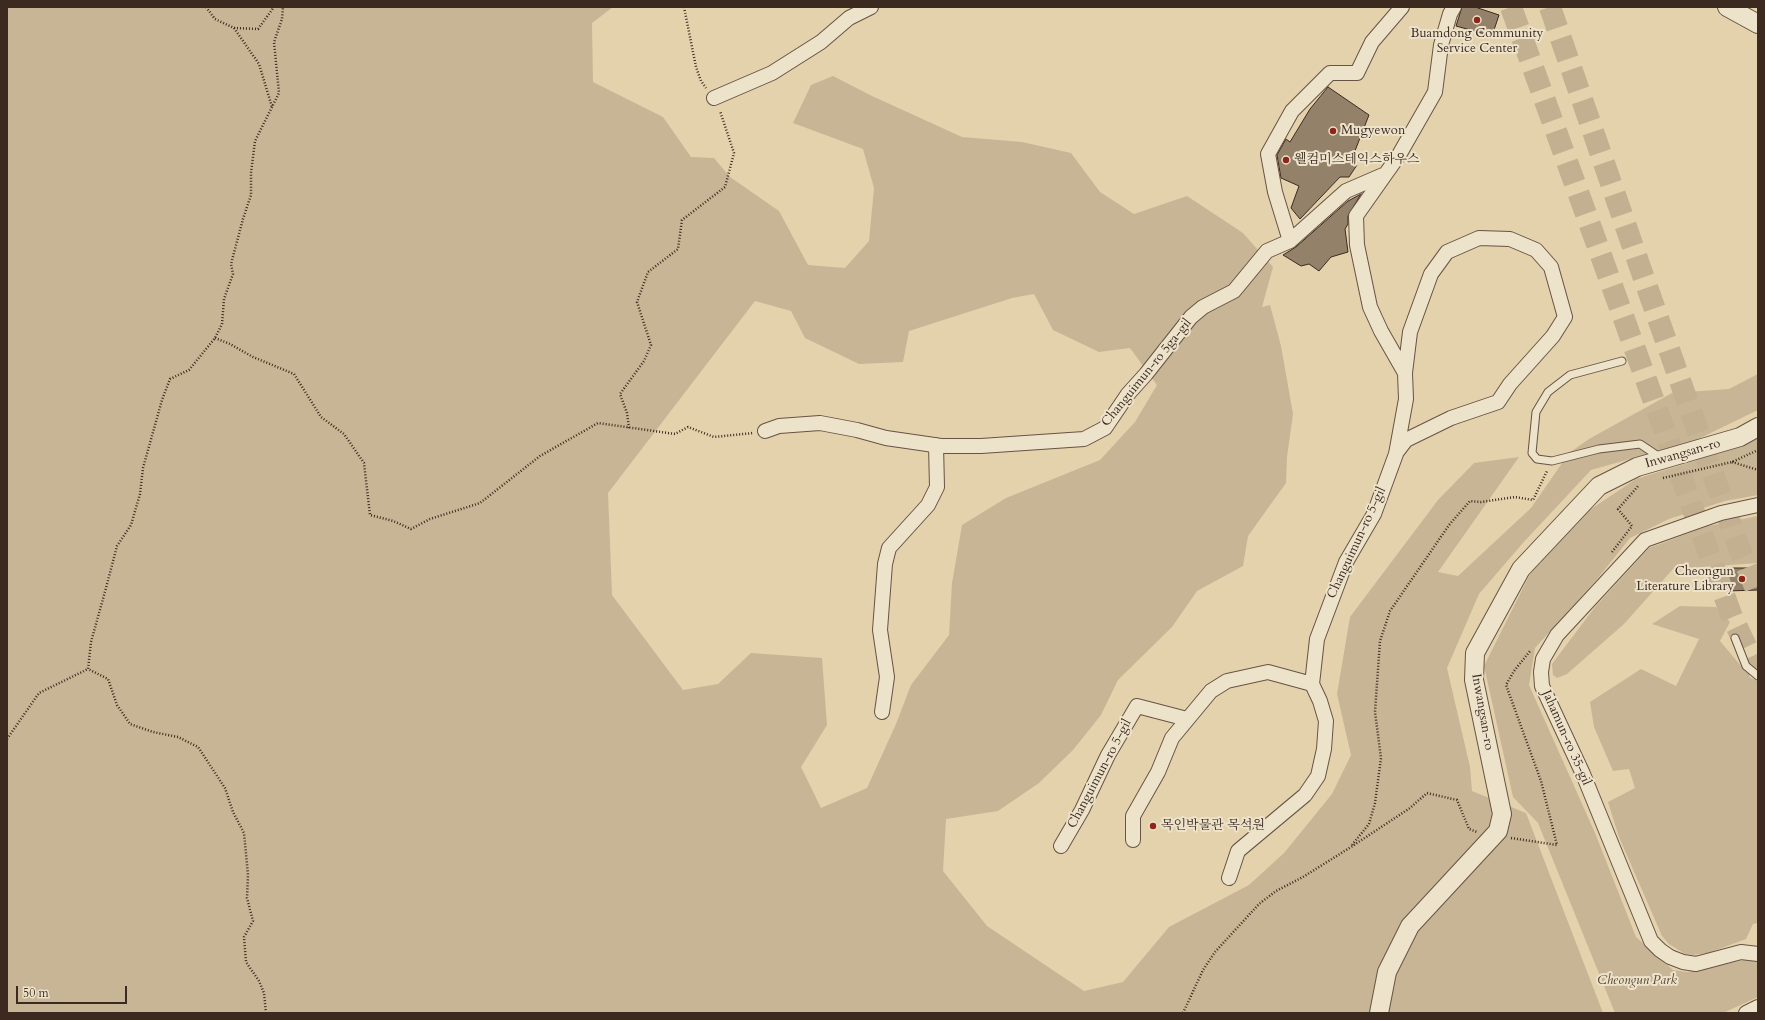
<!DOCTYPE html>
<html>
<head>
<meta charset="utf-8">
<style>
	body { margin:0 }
	#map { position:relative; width:1765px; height:1020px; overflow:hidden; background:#e4d2ad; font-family:Cardo,serif }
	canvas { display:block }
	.frame { position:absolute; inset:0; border:8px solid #3c2a21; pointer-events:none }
	.scale { position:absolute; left:16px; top:986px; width:111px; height:18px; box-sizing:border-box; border:2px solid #3c2a21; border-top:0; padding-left:5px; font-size:12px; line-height:14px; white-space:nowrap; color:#3c2a21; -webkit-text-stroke:3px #ede2ca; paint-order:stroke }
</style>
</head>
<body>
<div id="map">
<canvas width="1765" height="1020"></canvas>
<div class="frame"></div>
<div class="scale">50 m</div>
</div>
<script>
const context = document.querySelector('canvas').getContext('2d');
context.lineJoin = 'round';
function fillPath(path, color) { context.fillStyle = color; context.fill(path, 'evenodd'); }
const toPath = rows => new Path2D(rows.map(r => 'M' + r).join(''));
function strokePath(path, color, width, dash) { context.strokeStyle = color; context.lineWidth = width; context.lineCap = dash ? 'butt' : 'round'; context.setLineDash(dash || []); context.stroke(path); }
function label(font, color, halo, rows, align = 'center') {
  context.font = font + ' Cardo,"Noto Serif KR",serif'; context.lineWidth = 4; context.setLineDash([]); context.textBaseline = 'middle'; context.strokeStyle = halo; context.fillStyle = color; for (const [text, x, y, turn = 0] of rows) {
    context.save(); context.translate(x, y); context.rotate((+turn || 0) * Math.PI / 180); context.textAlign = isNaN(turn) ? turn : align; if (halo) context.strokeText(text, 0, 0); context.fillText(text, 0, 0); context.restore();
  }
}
const green = toPath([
	[7,7,613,7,592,23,593,82,663,117,691,157,714,158,730,177,779,211,808,265,845,268,869,241,874,188,863,149,793,123,811,85,833,76,872,96,962,137,1022,142,1071,153,1100,192,1134,214,1187,196,1243,233,1273,267,1262,307,1270,305,1281,346,1293,414,1287,457,1286,483,1248,536,1243,566,1197,591,1172,627,1118,680,1101,715,1073,750,1039,783,998,811,946,819,943,871,987,926,1084,991,1123,982,1169,927,1249,885,1284,853,1332,794,1351,755,1337,694,1350,617,1438,500,1474,463,1519,457,1438,572,1458,576,1531,508,1569,453,1589,439,1672,393,1729,389,1758,374,1758,410,1694,441,1591,470,1522,544,1479,594,1447,668,1470,767,1472,791,1526,813,1603,1013,7,1013],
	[1034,294,1053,330,1099,352,1130,348,1157,385,1135,422,1100,460,1006,498,962,525,952,583,949,635,911,685,896,724,867,788,821,808,801,767,827,725,822,658,751,653,718,684,683,690,612,595,608,493,755,301,791,311,805,338,859,364,903,362,909,331,1012,298],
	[1758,437,1758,495,1725,501,1669,519,1630,538,1598,578,1535,648,1529,685,1595,833,1636,937,1673,970,1687,972,1754,958,1758,960,1758,997,1723,1013,1615,1013,1538,823,1513,797,1484,666,1530,574,1582,515,1636,479,1720,453],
	[1758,516,1758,563,1673,569,1624,624,1567,674,1557,678,1553,675,1552,664,1595,607,1649,548,1708,526],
	[1680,606,1716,607,1730,622,1720,641,1751,678,1758,681,1758,923,1753,924,1746,939,1708,953,1692,955,1685,954,1669,944,1662,936,1619,837,1608,802,1635,788,1629,769,1613,771,1594,727,1590,702,1641,669,1676,686,1699,639,1652,624]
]);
const building = toPath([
	[1462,7,1475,7,1499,15,1492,36,1456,26,1462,7],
	[1328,87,1369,115,1351,161,1357,165,1349,177,1340,177,1300,219,1291,208,1299,186,1281,178,1277,155,1286,139,1290,142,1310,109,1328,87],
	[1361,194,1348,216,1348,224,1345,229,1348,252,1331,257,1319,271,1309,264,1301,266,1283,255,1296,247,1348,201,1361,194],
	[1725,568,1758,568,1758,590,1726,591,1725,568]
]);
const primaryTunnel = toPath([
	[1511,7,1732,617,1758,671],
	[1550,7,1641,270,1738,545,1758,594]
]);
const path = toPath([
	[206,7,215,19,234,28,258,29,274,7],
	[684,7,696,67,701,81,706,88],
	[234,28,259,64,272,107],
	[215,338,230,344,253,357,294,374,321,417,344,434,364,463,370,515,393,521,411,529,430,519,480,503,540,456,598,423,675,434,688,427,714,437,753,433],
	[629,428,627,413,620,394,644,361,651,345,637,302,648,272,678,249,682,220,725,187,734,153,720,111],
	[1732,462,1758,470],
	[1663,478,1732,462,1758,450],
	[1612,552,1632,526,1618,509,1639,485],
	[7,739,39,693,88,669],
	[1511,838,1557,845,1541,781,1506,685,1514,671,1530,651],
	[1352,845,1369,824,1375,803,1381,758,1375,712,1380,641,1390,611,1449,525,1470,501,1481,502,1515,497,1533,500,1547,471],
	[266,1013,264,993,259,981,246,962,244,937,253,921,247,898,248,875,244,833,233,812,225,788,198,747,178,737,153,732,130,724,117,705,108,679,88,669,91,642,106,588,117,546,131,525,140,494,143,468,162,400,170,379,189,370,215,338,222,324,224,299,233,274,231,264,243,219,251,195,251,173,255,141,279,93,274,42,282,19,283,7],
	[1183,1013,1203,970,1215,952,1259,904,1276,891,1303,877,1351,847,1410,808,1427,793,1457,800,1469,829,1477,832]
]);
const service = toPath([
	[1622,361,1570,375,1548,392,1536,412,1532,453,1537,459,1552,461,1599,449,1640,444,1661,458],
	[1735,638,1746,666,1758,676]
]);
const minor = toPath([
	[714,98,772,73,821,42,849,18,871,7],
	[1290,241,1275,192,1268,154,1292,111,1330,73,1357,73,1372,42,1402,7],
	[765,431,779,426,820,423,857,430,886,438,941,446,981,446,1084,439,1105,428,1128,394,1146,374,1191,317,1203,307,1234,291,1267,251,1290,241,1346,191,1383,175],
	[1396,453,1406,440,1451,418,1498,402,1510,384,1553,336,1565,317,1551,267,1536,250,1510,239,1479,238,1447,252,1431,274,1410,332,1405,373],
	[1758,505,1721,513,1645,540,1557,635,1543,659,1541,672,1542,686,1583,774,1651,941,1660,950,1670,957,1683,962,1696,964,1741,952,1758,954],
	[1312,684,1317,639,1346,562,1374,514,1396,454,1406,399,1405,373,1381,331,1370,307,1357,245,1356,216,1399,155,1435,92,1441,45,1450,14,1454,7],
	[882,712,887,677,880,630,885,564,889,548,928,505,937,487,936,445],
	[1133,840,1133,816,1158,772,1172,738,1211,691,1227,681,1268,672,1312,684,1320,701,1326,721,1324,749,1318,776,1305,795,1238,851,1229,878],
	[1061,846,1082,810,1108,755,1137,706,1187,719],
	[1746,1013,1758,1007]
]);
const tertiary = toPath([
	[1727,7,1758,24],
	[1379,1013,1387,972,1410,926,1498,831,1502,814,1474,680,1475,653,1521,569,1599,486,1637,467,1740,437,1758,427]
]);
const markers = [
	[1477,20,4,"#8f2418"],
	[1333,131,4,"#8f2418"],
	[1286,160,4,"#8f2418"],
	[1742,579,4,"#8f2418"],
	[1153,826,4,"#8f2418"]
];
const poiNames = [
	["Buamdong Community",1477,34,"center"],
	["Service Center",1477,49,"center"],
	["Mugyewon",1341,131],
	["웰컴미스테익스하우스",1294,160],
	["Cheongun",1734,572,"right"],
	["Literature Library",1734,587,"right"],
	["목인박물관 목석원",1161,826]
];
const streetNames = [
	["Changuimun-ro 5ga-gil",1147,373,-51],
	["Inwangsan-ro",1683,454,-16],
	["Changuimun-ro 5-gil",1357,543,-65],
	["Inwangsan-ro",1482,712,80],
	["Jahamun-ro 35-gil",1566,738,66],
	["Changuimun-ro 5-gil",1100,774,-62]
];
const parkNames = [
	["Cheongun Park",1637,981]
];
fillPath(green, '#c7b595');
fillPath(building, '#93816a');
strokePath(building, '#3c2a21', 1);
strokePath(primaryTunnel, '#c2b091', 22, [22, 11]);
strokePath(service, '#665444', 9);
strokePath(minor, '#665444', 16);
strokePath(tertiary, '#665444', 20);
strokePath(path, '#3c2a21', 2.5, [1, 2]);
strokePath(service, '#ede2ca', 7);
strokePath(minor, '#ede2ca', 14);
strokePath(tertiary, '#ede2ca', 18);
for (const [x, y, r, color] of markers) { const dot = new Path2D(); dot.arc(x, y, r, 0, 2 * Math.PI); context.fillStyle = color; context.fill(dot); strokePath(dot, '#ede2ca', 1.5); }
label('13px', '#3c2a21', '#ede2ca', poiNames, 'left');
label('13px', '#3c2a21', '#ede2ca', streetNames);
label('italic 13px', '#584638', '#ede2ca', parkNames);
</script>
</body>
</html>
